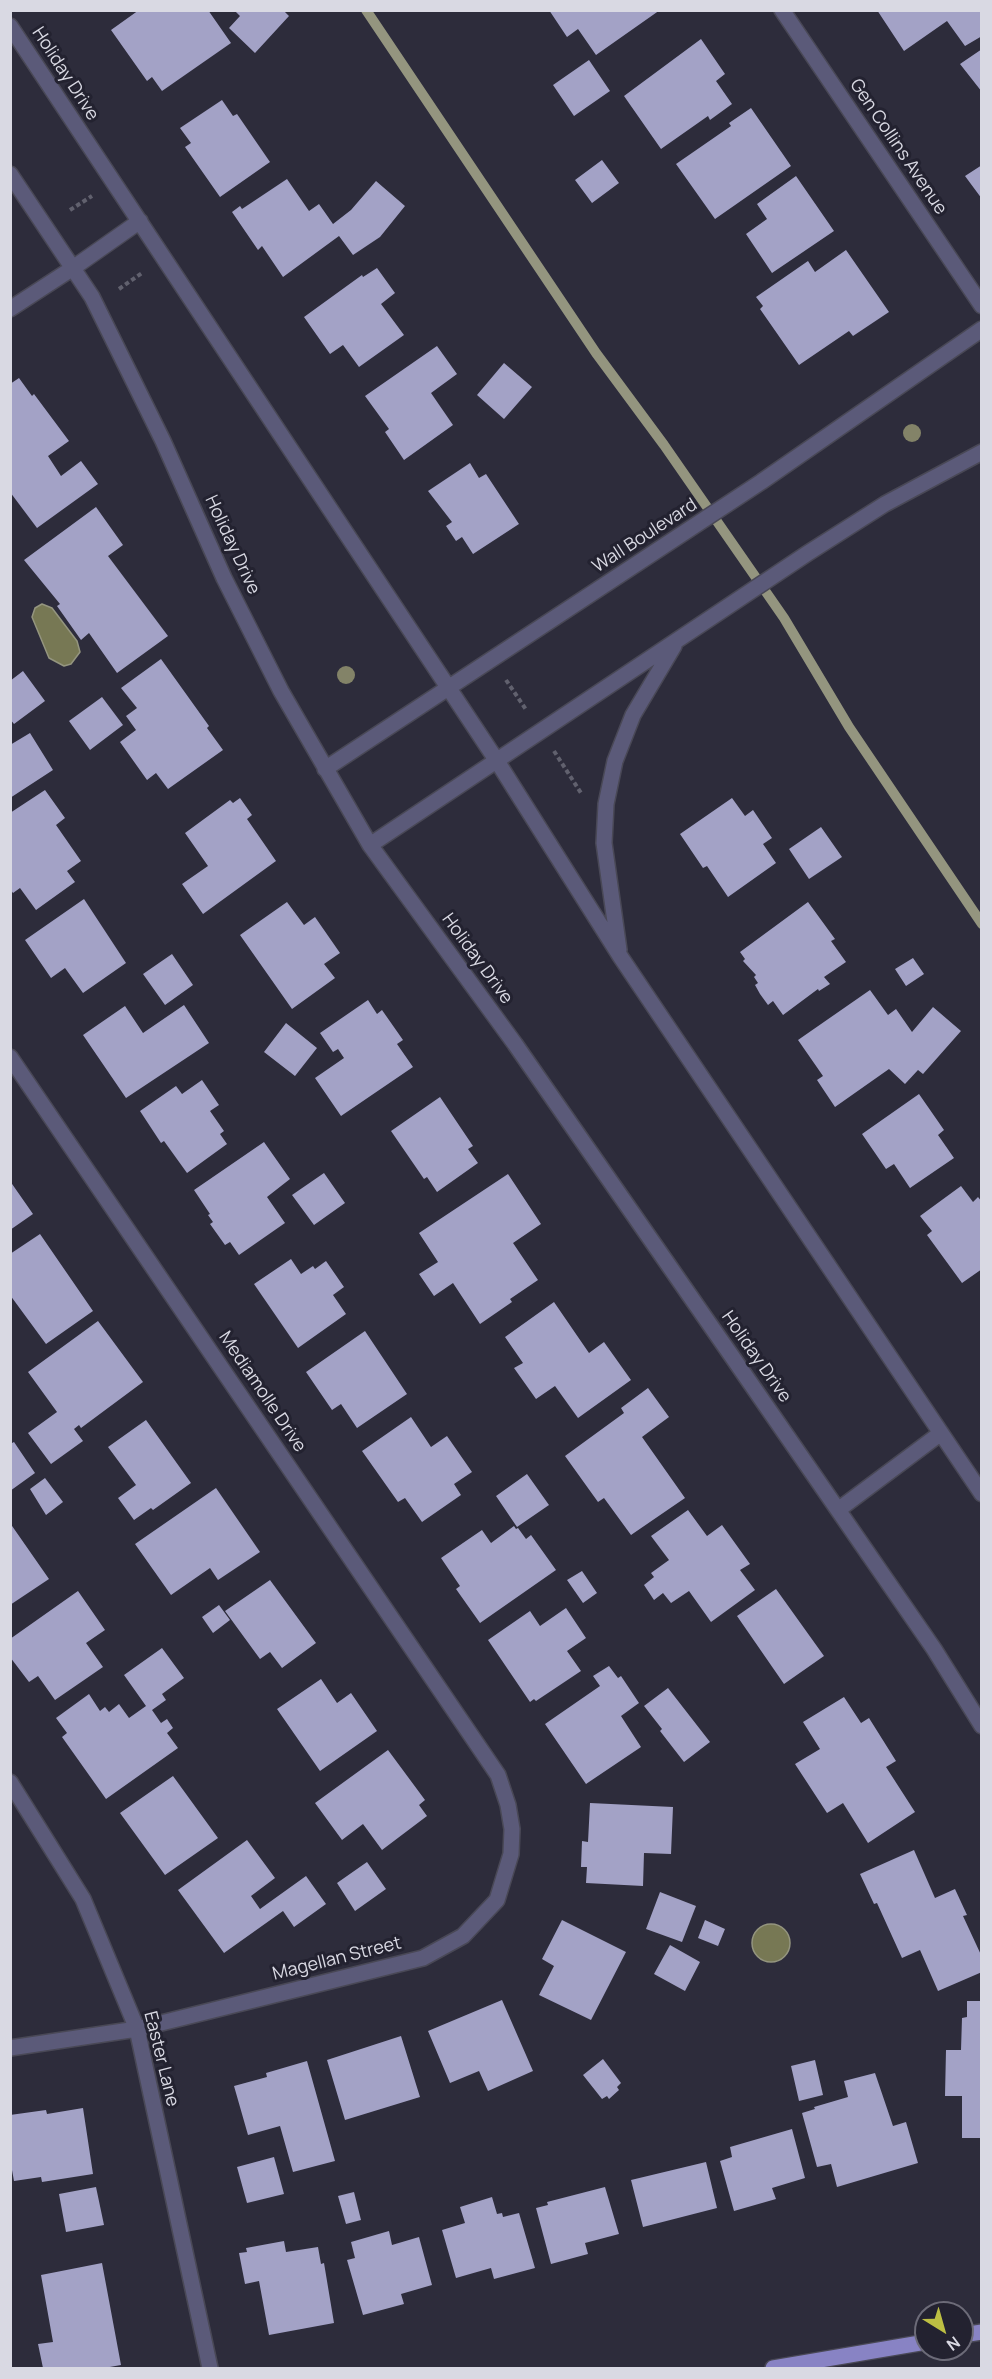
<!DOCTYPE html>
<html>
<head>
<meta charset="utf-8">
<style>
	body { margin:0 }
	#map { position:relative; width:992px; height:2379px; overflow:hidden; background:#2d2c3b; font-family:Manrope,sans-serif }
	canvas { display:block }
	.frame { position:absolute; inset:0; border:12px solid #d9d9e3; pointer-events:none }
	.north { position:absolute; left:914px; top:2301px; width:60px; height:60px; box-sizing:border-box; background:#232230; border:2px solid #6c6b78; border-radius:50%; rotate:143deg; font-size:16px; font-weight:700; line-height:24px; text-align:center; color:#d9d9e3 }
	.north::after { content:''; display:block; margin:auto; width:21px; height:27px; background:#bdbf43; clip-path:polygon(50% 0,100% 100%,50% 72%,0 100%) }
</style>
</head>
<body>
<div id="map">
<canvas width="992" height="2379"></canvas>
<div class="frame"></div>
<div class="north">N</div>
</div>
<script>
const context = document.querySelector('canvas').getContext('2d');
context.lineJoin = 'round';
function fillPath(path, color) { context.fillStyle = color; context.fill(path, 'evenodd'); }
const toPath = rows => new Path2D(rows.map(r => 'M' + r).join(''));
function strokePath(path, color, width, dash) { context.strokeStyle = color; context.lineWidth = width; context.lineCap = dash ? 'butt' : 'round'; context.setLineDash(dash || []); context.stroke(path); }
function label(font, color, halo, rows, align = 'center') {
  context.font = font + ' Manrope,sans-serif'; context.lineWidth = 6; context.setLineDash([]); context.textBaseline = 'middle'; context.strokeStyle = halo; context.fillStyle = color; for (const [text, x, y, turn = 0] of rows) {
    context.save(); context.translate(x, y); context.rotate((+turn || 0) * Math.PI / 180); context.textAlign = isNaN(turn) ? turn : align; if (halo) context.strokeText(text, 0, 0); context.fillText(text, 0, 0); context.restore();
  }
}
const water = toPath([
	[42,604,52,608,77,641,80,652,71,664,64,666,49,658,32,617,35,608,42,604],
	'752 1943a19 19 0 1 1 38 0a19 19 0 1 1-38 0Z'
]);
const stream = toPath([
	[366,10,596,353,664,445,784,618,849,727,982,924]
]);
const building = toPath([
	[139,10,208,10,231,43,162,91,152,77,147,81,111,30],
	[234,10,283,10,289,16,255,53,229,28,240,16],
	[549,10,660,10,596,55,578,29,567,37],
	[877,10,982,10,982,36,965,46,947,21,904,51],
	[701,39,725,74,716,81,732,104,710,120,708,116,661,149,624,96],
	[982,49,982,92,960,64],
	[589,60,610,91,574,116,553,85],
	[222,100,233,116,237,114,270,162,220,197,185,147,191,143,180,128],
	[751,108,791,166,715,219,676,164,731,126,729,123],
	[602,160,619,183,592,203,575,180],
	[982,165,982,199,965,176],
	[796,176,834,231,772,273,746,234,767,219,757,204],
	[287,179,309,211,319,204,333,224,351,210,376,181,405,206,380,237,353,255,339,236,283,277,262,246,258,250,232,212,240,206,242,209],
	[846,250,889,312,853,336,849,331,799,365,760,309,763,306,756,297,808,261,815,272],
	[377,268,395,293,381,304,404,335,359,367,343,345,330,354,304,317,362,275,363,277],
	[437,346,457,374,431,393,453,425,404,460,385,432,389,429,365,396],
	[504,363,532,387,504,419,477,395],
	[19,378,32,396,34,394,69,441,48,456,61,476,81,461,98,484,37,528,10,492,10,384],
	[470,463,479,478,486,474,519,524,473,554,462,537,456,541,446,526,452,522,428,491],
	[96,507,123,545,108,556,168,636,117,673,89,633,81,640,57,606,60,604,24,560],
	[161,659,209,726,207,728,223,750,168,789,156,773,147,780,120,742,136,730,126,716,137,708,121,688],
	[23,671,45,701,14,724,10,719,10,681],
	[102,697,123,725,90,750,69,721],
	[30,733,53,770,10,798,10,745],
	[45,790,65,818,56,825,81,861,67,871,75,882,36,910,20,888,13,893,10,889,10,813],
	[240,798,252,815,247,819,276,861,203,914,182,884,208,866,185,833,230,800,233,803],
	[732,798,745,816,753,810,772,838,763,844,776,863,728,897,707,866,703,868,680,834],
	[821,827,842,857,809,879,789,849],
	[84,899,126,963,83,993,65,968,51,978,25,940],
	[287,902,304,925,315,917,340,953,324,964,335,978,292,1009,240,935],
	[808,902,835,939,831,941,846,962,824,977,830,984,819,991,818,989,783,1015,773,1001,768,1005,760,994,755,985,758,983,754,977,756,975,743,961,745,959,740,952],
	[172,954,193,985,165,1005,143,974],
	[913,958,924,974,906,986,895,969],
	[870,990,888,1015,896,1009,912,1032,933,1007,961,1031,923,1074,918,1070,905,1084,889,1069,835,1107,817,1080,823,1076,798,1040],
	[368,1000,377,1014,382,1010,403,1040,397,1044,413,1067,341,1116,315,1078,344,1058,338,1049,333,1052,320,1033],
	[184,1005,209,1043,126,1098,83,1035,125,1006,143,1033],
	[286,1023,317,1048,295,1076,264,1052],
	[202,1080,219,1105,210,1111,224,1131,220,1134,227,1144,187,1173,164,1141,161,1143,140,1111,176,1086,182,1094],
	[919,1094,944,1130,938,1135,954,1158,910,1188,894,1164,886,1169,862,1134],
	[440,1097,473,1146,468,1149,478,1163,437,1192,427,1177,424,1179,391,1131],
	[264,1142,290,1179,267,1197,285,1223,239,1255,230,1242,225,1245,210,1224,213,1222,208,1215,210,1214,194,1190],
	[324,1173,345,1203,314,1225,292,1195],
	[508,1174,541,1224,513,1243,538,1280,510,1299,512,1302,480,1324,453,1283,434,1296,419,1274,438,1262,419,1233],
	[10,1181,33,1214,10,1230],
	[961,1186,973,1202,978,1197,982,1202,982,1269,962,1283,927,1235,932,1231,920,1216],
	[40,1234,93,1311,46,1344,10,1295,10,1254],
	[291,1259,301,1274,313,1266,315,1269,326,1261,344,1287,333,1295,346,1314,298,1348,254,1284],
	[554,1302,589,1353,604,1342,631,1380,578,1418,555,1386,536,1399,514,1368,523,1363,505,1337],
	[98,1321,143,1382,81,1428,79,1425,74,1429,83,1441,51,1464,28,1433,57,1412,28,1372],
	[365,1331,407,1394,357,1428,341,1404,332,1410,306,1372],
	[648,1388,669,1417,642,1437,685,1498,631,1535,604,1498,598,1502,565,1456,624,1413,621,1408],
	[411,1417,431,1447,447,1436,472,1472,454,1484,461,1495,422,1522,405,1498,398,1502,362,1451],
	[146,1420,191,1483,153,1510,151,1508,134,1520,118,1498,136,1485,108,1447],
	[14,1442,35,1473,10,1491,10,1444],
	[527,1474,549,1505,517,1527,496,1496],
	[45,1478,63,1502,46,1515,30,1489],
	[216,1488,260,1552,218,1580,210,1568,171,1595,135,1544],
	[688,1510,707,1536,722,1525,750,1564,740,1570,755,1590,711,1622,689,1591,671,1603,663,1593,654,1600,644,1585,654,1577,651,1573,669,1560,651,1536],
	[10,1523,49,1579,10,1605],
	[514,1526,516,1529,518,1528,526,1539,531,1535,556,1570,480,1623,456,1589,460,1586,441,1558,482,1530,491,1543],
	[582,1571,597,1593,583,1603,567,1580],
	[270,1580,316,1643,282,1668,270,1652,260,1659,225,1611],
	[776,1589,824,1656,784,1684,737,1616],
	[78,1591,105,1630,86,1643,103,1667,55,1700,38,1676,29,1682,10,1657,10,1639],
	[219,1605,230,1620,213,1633,202,1617],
	[566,1608,586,1638,567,1651,581,1671,536,1701,534,1699,530,1702,488,1640,530,1611,540,1626],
	[162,1648,184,1678,162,1694,166,1700,152,1710,161,1723,167,1719,173,1728,167,1733,178,1748,106,1799,62,1737,67,1733,56,1718,89,1694,100,1711,105,1707,109,1712,119,1704,129,1718,146,1706,124,1675],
	[609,1666,618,1678,621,1676,639,1703,621,1716,641,1747,586,1784,545,1724,600,1686,593,1676],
	[321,1679,337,1703,351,1693,377,1731,320,1771,277,1709],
	[668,1688,710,1742,684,1762,660,1731,662,1729,644,1706],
	[844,1697,861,1723,869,1718,896,1761,886,1767,915,1812,868,1843,843,1803,827,1813,795,1764,820,1749,803,1722],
	[388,1750,425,1800,419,1805,427,1816,382,1850,363,1824,342,1840,315,1803],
	[173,1776,218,1838,165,1875,120,1813],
	[590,1803,673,1807,671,1854,644,1853,643,1886,586,1883,587,1867,581,1867,582,1841,588,1842],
	[247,1840,275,1878,251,1896,260,1909,306,1876,326,1904,294,1927,283,1911,224,1953,178,1890],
	[914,1850,935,1898,955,1889,967,1915,963,1916,982,1957,982,1972,938,1991,920,1950,902,1958,877,1903,874,1904,860,1874],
	[367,1862,386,1889,355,1911,337,1883],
	[660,1892,696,1906,682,1942,646,1929],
	[562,1920,626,1952,591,2020,539,1995,554,1966,542,1959],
	[705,1920,725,1929,718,1946,698,1938],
	[670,1945,700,1962,685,1991,654,1974],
	[502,2000,533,2071,488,2091,479,2071,450,2083,428,2031],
	[967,2001,982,2001,982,2138,962,2138,962,2096,945,2096,946,2050,961,2050,962,2018,967,2017],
	[401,2036,420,2097,345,2120,327,2060],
	[603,2059,621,2083,617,2087,619,2090,609,2099,607,2096,602,2099,583,2075],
	[815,2060,823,2095,799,2101,791,2066],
	[307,2061,335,2161,293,2172,280,2126,248,2135,234,2086,267,2077,266,2073],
	[875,2073,893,2126,906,2122,918,2163,837,2187,831,2164,817,2167,802,2113,815,2109,814,2107,848,2097,844,2081],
	[83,2108,93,2174,42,2182,41,2177,14,2181,10,2159,10,2115,46,2110,47,2114],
	[792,2129,805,2178,772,2188,776,2199,734,2211,720,2161,732,2157,730,2147],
	[274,2157,284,2194,247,2203,237,2167],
	[706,2162,717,2208,643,2227,631,2180],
	[96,2187,104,2225,66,2232,59,2194],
	[605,2187,619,2234,585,2243,588,2254,551,2264,536,2208,548,2205,547,2202],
	[354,2192,361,2220,346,2224,338,2196],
	[492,2197,497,2214,502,2213,503,2217,519,2213,535,2268,494,2279,491,2268,456,2278,442,2230,465,2223,460,2207],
	[389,2231,392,2245,419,2237,432,2285,401,2294,404,2304,363,2315,347,2260,355,2258,351,2242],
	[284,2241,286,2252,318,2247,321,2264,324,2263,334,2323,269,2335,259,2281,245,2284,239,2253,247,2252,246,2248],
	[102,2263,121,2365,104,2368,43,2368,38,2344,53,2342,41,2275]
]);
const path = toPath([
	[70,210,92,196],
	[119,289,142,273],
	[506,680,527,711],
	[554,751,581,793]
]);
const minor = toPath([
	[782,10,982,306],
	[10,26,497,761,620,956,982,1494],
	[10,174,92,297,163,441,224,578,281,691,370,845,515,1044,731,1355,934,1649,982,1726],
	[10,309,73,268,140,221],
	[325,769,761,482,982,329],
	[370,845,808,553,885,504,982,452],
	[619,950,604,843,606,804,615,761,633,715,674,646],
	[10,1057,498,1775,508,1805,512,1829,511,1854,497,1900,463,1936,423,1958,137,2029,10,2048],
	[838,1510,941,1433],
	[10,1782,83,1899,137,2029,210,2368]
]);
const major = toPath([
	[962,2335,982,2332],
	[773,2368,926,2342]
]);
const trees = [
	[912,433],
	[346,675]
];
const streetNames = [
	["Holiday Drive",65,74,57],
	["Gen Collins Avenue",898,147,56],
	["Wall Boulevard",645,536,-33],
	["Holiday Drive",232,545,65],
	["Holiday Drive",477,959,54],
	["Holiday Drive",756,1357,55],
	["Mediamolle Drive",262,1392,56],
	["Magellan Street",337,1959,-14],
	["Easter Lane",161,2059,76]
];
fillPath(water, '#777854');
strokePath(water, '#94957f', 1.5);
strokePath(stream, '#94957f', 10);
fillPath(building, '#a3a2c6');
strokePath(minor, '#494856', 18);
strokePath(major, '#494856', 18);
strokePath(path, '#61616e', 4, [4.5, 3]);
strokePath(minor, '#5b5a79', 15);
strokePath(major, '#8883c4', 15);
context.fillStyle = '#838368';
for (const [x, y] of trees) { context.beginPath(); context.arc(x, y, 9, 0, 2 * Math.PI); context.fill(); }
label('18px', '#d9d9e3', '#232230', streetNames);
</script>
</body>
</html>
